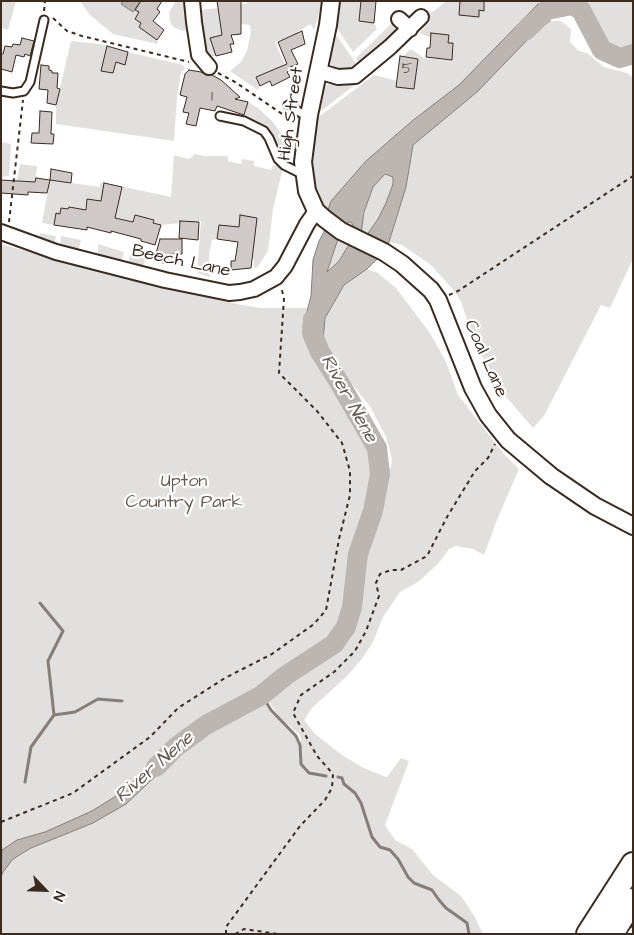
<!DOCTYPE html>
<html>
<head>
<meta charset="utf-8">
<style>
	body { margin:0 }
	#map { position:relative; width:634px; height:935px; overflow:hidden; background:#fff; font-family:"Architects Daughter",sans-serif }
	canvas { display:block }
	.frame { position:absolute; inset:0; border:2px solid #3b2a1e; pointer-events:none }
	.north { position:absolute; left:20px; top:865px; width:50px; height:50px; -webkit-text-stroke:4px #fff; paint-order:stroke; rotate:114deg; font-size:14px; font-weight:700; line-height:20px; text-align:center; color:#3b2a1e }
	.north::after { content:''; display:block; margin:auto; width:18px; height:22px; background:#3b2a1e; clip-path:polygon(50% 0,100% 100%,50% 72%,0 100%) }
</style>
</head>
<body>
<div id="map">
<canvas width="634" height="935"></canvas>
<div class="frame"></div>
<div class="north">N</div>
</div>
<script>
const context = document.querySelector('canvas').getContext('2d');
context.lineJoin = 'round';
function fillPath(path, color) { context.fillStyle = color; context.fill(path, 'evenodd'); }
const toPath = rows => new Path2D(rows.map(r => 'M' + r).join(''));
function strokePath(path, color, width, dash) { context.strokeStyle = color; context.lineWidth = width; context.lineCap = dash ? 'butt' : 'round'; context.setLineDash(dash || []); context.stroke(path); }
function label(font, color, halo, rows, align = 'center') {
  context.font = font + ' "Architects Daughter",sans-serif'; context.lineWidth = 4.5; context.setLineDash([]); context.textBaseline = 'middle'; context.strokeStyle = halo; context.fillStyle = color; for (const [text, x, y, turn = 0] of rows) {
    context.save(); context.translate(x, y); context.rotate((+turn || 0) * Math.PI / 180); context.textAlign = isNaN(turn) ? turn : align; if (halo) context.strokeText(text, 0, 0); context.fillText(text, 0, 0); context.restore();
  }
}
const green = toPath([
	[1,1,16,1,8,30,1,28],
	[82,1,123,1,122,4,133,11,135,10,139,12,135,19,141,23,139,27,157,40,158,44,113,34,90,15,82,4],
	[184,1,187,30,183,31,173,27,170,22,169,13,175,2],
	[247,1,322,1,314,31,311,24,298,31,298,33,275,42,285,65,256,77,260,86,258,90,230,71,241,62,247,51,251,32,250,25,241,24,222,35,210,39,216,56,209,56,204,50,199,10,239,6,240,4,247,4],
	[338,1,361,1,359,21,374,23,377,29,353,52,336,27,339,7,338,6],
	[448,1,460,2,479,10,484,10,484,1,633,1,633,54,620,58,602,50,581,10,572,5,547,10,543,13,538,4,459,85,412,121,366,161,331,201,327,213,313,185,312,151,316,119,374,75,397,81,396,87,414,89,418,59,402,57,411,49,424,58,452,60,453,43,448,43,449,35,432,33,431,38,419,33,430,22,426,17,444,3],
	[550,21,561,21,571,29,570,42,579,51,587,53,604,67,627,73,633,78,633,259,610,308,601,305,544,416,533,428,500,390,475,343,461,302,455,292,431,265,402,245,389,242,406,187,413,145,477,92,533,34],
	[392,23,397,32,361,66,356,58],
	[333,36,337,36,359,68,355,71,337,70,331,64,328,58],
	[71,41,100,44,107,46,102,71,113,73,116,62,125,65,128,52,183,65,185,69,181,72,177,97,174,141,56,124,56,105],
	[335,82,356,84,321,111,317,113,323,87],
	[248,102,258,108,272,121,283,136,288,147,285,161,276,148,274,140,264,126,244,118],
	[1,142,11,144,9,176,2,177,1,185],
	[195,154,205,156,228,156,228,161,241,164,242,159,254,161,254,166,271,170,273,165,283,168,273,209,268,251,257,268,254,268,254,260,250,253,254,242,257,218,240,215,239,227,217,239,212,240,209,254,210,277,197,273,201,221,161,225,153,223,153,220,135,215,132,224,130,221,115,218,97,210,98,200,87,199,85,210,61,208,60,214,56,213,54,225,42,223,50,180,100,187,101,182,171,197,174,155,189,159],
	[20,164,37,166,35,182,17,181],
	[385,174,393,177,393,184,387,203,378,219,362,241,362,224,367,202,373,187],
	[348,222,351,222,353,225,352,240,339,261,327,273,339,236],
	[40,233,56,236,54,246,39,239],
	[61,236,81,240,79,248,73,252,60,248],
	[1,244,106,274,242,305,260,308,307,308,303,326,306,340,317,361,377,448,380,474,373,511,358,554,352,607,346,627,334,644,293,671,262,695,271,710,296,736,299,744,301,740,299,734,280,718,273,708,269,701,270,697,340,644,350,626,358,593,363,551,377,516,382,496,383,473,391,467,392,459,386,437,371,408,333,360,323,340,325,318,344,285,367,269,378,273,396,288,430,333,446,362,458,395,504,454,519,469,497,520,484,555,473,549,456,546,449,549,438,564,418,582,400,592,383,617,373,642,361,660,347,676,312,708,304,720,315,734,342,755,362,767,381,775,387,777,401,758,409,761,385,825,395,840,412,849,433,875,461,896,475,917,483,934,1,934],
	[98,244,124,252,121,263,100,258,98,255],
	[130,254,146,258,142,268,128,265]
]);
const water = toPath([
	[123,1,140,1,133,12,121,4,123,1],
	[538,4,550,21,533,34,477,92,413,145,406,187,388,245,366,236,378,219,386,203,393,184,393,177,385,174,373,187,364,212,361,234,353,230,353,225,351,222,348,222,345,226,327,213,331,201,366,161,412,121,459,85,538,4],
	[324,226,339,236,327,272,339,261,350,243,379,257,367,269,344,285,325,318,323,340,309,347,306,340,303,326,311,296,313,260,319,241,324,232,324,226],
	[171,741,180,753,126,804,93,823,31,848,13,859,3,872,1,877,2,850,17,840,45,832,92,811,124,791,171,741]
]);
const stream = toPath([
	[262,695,271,710,296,736,300,745,301,764,309,773,326,776],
	[54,715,75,712,98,699,122,701],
	[338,777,342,778,344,784,355,793,361,803,372,837,380,847,390,850,398,859,408,877,414,883,432,890,439,900,446,908,467,923,469,934],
	[25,782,31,747,54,715,48,661,63,631,40,603]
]);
const river = toPath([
	[525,31,547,10,572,5,581,10,602,50,620,58,633,54],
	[156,767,176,747,206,725,262,695,285,676,334,644,346,627,352,607,358,554,373,511,380,474,377,448,339,382,320,352,312,333,313,319]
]);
const building = toPath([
	[141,1,162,1,157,9,160,12,153,21,164,30,157,40,139,27,141,23,135,19,139,12,135,10,141,1],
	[217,1,241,1,241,34,231,35,234,44,230,44,232,52,216,56,210,38,222,35,217,1],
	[361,1,376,1,374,23,359,21,361,1],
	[460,1,484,1,484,11,479,10,479,17,459,15,460,1],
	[302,31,305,44,291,50,298,64,290,67,291,70,287,72,290,77,272,86,270,81,260,86,256,77,287,64,278,42,302,31],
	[431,33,449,35,448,43,453,43,452,60,426,57,427,48,430,48,431,33],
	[22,38,34,41,30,56,25,54,24,57,16,55,12,72,1,69,1,54,3,54,5,46,12,47,13,44,20,45,22,38],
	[107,46,128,52,125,65,116,62,113,73,101,71,107,46],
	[400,56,418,59,414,89,396,87,400,56],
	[41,65,49,66,49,70,52,71,52,73,58,73,57,88,60,89,56,105,47,103,48,90,39,89,41,65],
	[189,70,201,72,206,75,212,75,221,80,240,97,235,99,248,102,244,115,217,106,215,111,200,108,196,126,186,124,189,113,183,112,187,97,180,95,185,74,189,70],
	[40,111,52,112,51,134,54,134,53,144,31,143,32,133,39,133,40,111],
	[51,169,72,173,71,183,50,180,51,169],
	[36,178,50,180,47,193,28,192,28,195,1,193,1,180,35,182,36,178],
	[104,183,122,187,115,218,133,222,135,215,154,220,153,223,161,225,155,245,141,241,141,239,111,231,111,233,87,227,87,230,54,225,56,213,60,214,61,208,68,209,69,207,86,210,87,199,101,201,104,183],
	[240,215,257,218,251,268,231,270,231,261,235,261,238,242,217,239,219,225,239,227,240,215],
	[180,221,199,222,198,240,179,238,180,221],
	[160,239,182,239,182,254,169,254,168,264,154,261,160,239]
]);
const path = toPath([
	[44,11,45,1],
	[53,18,67,31,82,36,189,62],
	[218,73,235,82,294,122],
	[9,222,23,100],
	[449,295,458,291,633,176],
	[1,822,73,793,150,737,178,708,225,678,272,654,314,624,326,610,339,539,350,495,350,471,342,443,317,411,279,373,284,298,281,287],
	[226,934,226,927,300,826,325,800,332,788,333,774,317,756,293,713,301,695,334,672,355,651,366,631,379,596,376,583,380,574,391,570,401,570,427,556,447,517,475,471,488,458,495,444],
	[235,934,244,929,278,934]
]);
const service = toPath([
	[1,91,13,93,24,91,30,82,44,20],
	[288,105,301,113,309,115],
	[220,116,244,121,264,131,269,138,278,159,284,165,304,175],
	[631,934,633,931]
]);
const minor = toPath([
	[192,1,194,22,199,55,209,67],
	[399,19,410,29],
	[318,71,338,77,355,76,390,47,421,17],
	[1,232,56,252,165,280,229,293,240,292,254,289,276,277,285,266,307,224,316,211]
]);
const tertiary = toPath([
	[331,1,328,25,309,115,303,162,307,191,316,211,325,219,341,231,384,252,402,264,431,290,438,300,473,388,488,415,508,440,551,476,595,506,633,526]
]);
const trunk = toPath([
	[588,934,633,864],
	[612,934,633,900]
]);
const numberNames = [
	["5",407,70],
	["1",212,98]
];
const streetNames = [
	["High Street",292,114,-82],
	["Beech Lane",181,262,12],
	["Coal Lane",485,359,66]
];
const parkNames = [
	["Upton",184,482],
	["Country Park",184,503]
];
const waterNames = [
	["River Nene",348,399,61],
	["River Nene",155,768,-41]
];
fillPath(green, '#e2e0de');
fillPath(water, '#bcb6b3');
strokePath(water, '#887e77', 1);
strokePath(stream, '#887e77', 3);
strokePath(river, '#bcb6b3', 20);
fillPath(building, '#cfcac7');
strokePath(building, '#3b2a1e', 1);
strokePath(service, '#3b2a1e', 11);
strokePath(minor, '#3b2a1e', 18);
strokePath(tertiary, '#3b2a1e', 20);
strokePath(trunk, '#3b2a1e', 26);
strokePath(path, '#3b2a1e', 2, [4, 4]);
strokePath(service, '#fff', 7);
strokePath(minor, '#fff', 14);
strokePath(tertiary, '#fff', 16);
strokePath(trunk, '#fff', 22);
label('15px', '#605248', null, numberNames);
label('18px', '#3b2a1e', '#fff', streetNames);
label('18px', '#65584e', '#fff', parkNames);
label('italic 19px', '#685b52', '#fff', waterNames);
</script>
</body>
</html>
